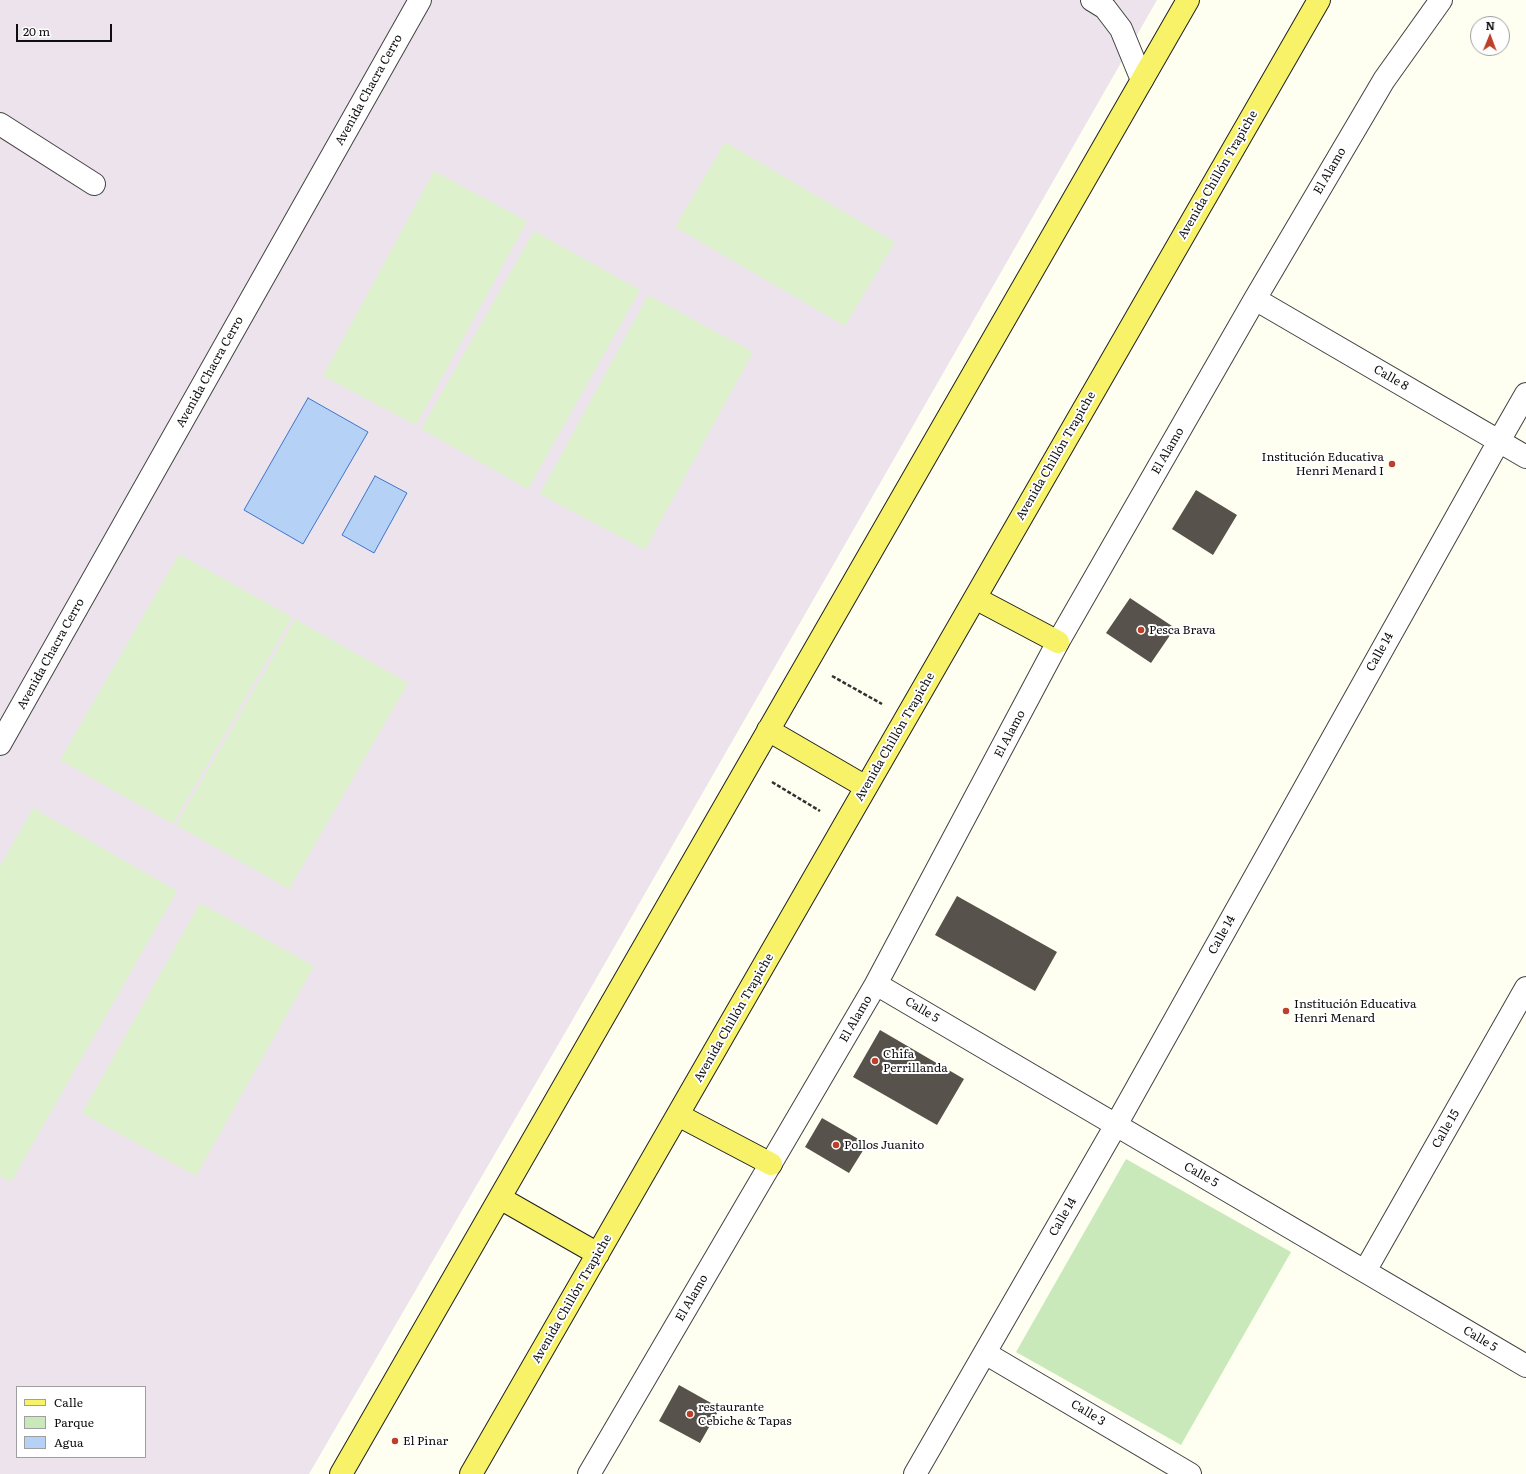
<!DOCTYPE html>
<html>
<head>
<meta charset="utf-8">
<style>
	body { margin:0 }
	#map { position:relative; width:1526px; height:1474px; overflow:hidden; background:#fffff1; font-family:Literata,serif }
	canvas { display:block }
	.legend { position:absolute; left:16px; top:1386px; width:130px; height:72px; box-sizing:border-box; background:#fff; border:1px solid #9f9f9f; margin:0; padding:5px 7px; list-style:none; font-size:12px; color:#0f0f0f }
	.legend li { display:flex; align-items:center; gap:8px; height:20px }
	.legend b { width:20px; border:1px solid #9f9f9f }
	.north { position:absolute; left:1470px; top:16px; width:40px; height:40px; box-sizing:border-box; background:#fff; border:1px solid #9f9f9f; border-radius:50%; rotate:1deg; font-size:11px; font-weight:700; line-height:16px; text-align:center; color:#0f0f0f }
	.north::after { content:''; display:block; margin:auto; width:14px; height:18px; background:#be3f27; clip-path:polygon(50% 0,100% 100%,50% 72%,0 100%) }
	.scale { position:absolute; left:16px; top:24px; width:96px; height:18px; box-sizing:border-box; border:2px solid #0f0f0f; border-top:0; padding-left:5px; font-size:12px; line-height:14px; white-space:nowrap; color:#0f0f0f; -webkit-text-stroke:3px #fff; paint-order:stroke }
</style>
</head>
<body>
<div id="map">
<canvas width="1526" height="1474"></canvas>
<ul class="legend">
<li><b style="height:5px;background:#f7f268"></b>Calle</li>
<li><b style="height:11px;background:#c9e9ba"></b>Parque</li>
<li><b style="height:11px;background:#b6d1f6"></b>Agua</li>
</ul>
<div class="north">N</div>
<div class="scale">20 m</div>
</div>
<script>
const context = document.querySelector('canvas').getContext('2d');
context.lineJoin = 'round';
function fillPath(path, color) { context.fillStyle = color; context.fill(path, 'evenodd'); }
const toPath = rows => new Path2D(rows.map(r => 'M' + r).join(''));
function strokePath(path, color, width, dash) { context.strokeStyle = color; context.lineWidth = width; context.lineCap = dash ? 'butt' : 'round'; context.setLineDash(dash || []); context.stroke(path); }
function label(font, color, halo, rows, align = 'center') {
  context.font = font + ' Literata,serif'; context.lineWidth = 4; context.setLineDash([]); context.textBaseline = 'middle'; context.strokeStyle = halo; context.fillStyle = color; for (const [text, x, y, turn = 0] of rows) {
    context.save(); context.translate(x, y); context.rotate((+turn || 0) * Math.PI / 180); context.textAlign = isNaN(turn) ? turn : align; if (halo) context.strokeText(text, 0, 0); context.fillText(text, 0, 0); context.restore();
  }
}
const industrial = toPath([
	[0,0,1157,0,565,1033,309,1474,0,1474],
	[17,1387,145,1387,145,1457,17,1457]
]);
const green = toPath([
	[1126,1159,1291,1252,1181,1445,1016,1352]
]);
const pitch = toPath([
	[725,142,895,242,845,326,675,227],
	[434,171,527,221,416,425,323,376],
	[534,231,640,290,528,489,421,429],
	[648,295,753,352,645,550,540,494],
	[179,554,292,617,173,824,60,760],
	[295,619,408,683,289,889,176,825],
	[33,808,177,891,11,1182,0,1176,0,866],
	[200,903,314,966,196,1176,82,1113]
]);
const water = toPath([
	[308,398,368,432,303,544,244,510,308,398],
	[375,476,407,493,374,553,342,535,375,476]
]);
const building = toPath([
	[1196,490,1237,515,1213,555,1172,529],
	[1130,598,1175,628,1151,663,1106,633],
	[957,896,1057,952,1035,991,935,935],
	[880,1030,964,1079,937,1125,853,1077],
	[822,1118,867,1144,849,1173,805,1147],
	[679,1385,720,1408,700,1443,659,1421]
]);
const path = toPath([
	[832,676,882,704],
	[772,782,820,811]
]);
const minor = toPath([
	[1092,0,1105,8,1121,29,1142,80],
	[0,124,94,184],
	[1255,299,1526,457],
	[0,744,420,0],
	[876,984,1526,1366],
	[1365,1271,1526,988],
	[985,1353,1190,1474],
	[589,1474,876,984,1058,642,1255,299,1384,80,1441,0],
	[915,1474,1116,1125,1499,441,1526,394]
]);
const major = toPath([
	[975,598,1058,642],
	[768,730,866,787],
	[678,1115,771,1164],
	[500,1198,598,1254],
	[341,1474,1188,0],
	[471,1474,1319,0]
]);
const markers = [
	[1392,464,4,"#be3f27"],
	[1141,630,4,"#be3f27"],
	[1286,1011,4,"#be3f27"],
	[875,1061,4,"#be3f27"],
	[836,1145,4,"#be3f27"],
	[690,1414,4,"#be3f27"],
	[395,1441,4,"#be3f27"]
];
const streetNames = [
	["Avenida Chacra Cerro",369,90,-61],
	["El Alamo",1330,171,-60],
	["Avenida Chillón Trapiche",1218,175,-60],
	["Avenida Chacra Cerro",210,372,-61],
	["Calle 8",1391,378,30],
	["El Alamo",1168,451,-60],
	["Avenida Chillón Trapiche",1056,456,-60],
	["Calle 14",1380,652,-61],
	["Avenida Chacra Cerro",51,654,-61],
	["El Alamo",1010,734,-62],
	["Avenida Chillón Trapiche",895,737,-60],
	["Calle 14",1222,935,-61],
	["Calle 5",922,1010,31],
	["Avenida Chillón Trapiche",734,1018,-60],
	["El Alamo",856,1019,-60],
	["Calle 15",1446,1129,-60],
	["Calle 5",1201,1175,30],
	["Calle 14",1063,1217,-60],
	["El Alamo",692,1298,-60],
	["Avenida Chillón Trapiche",572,1299,-60],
	["Calle 5",1480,1339,31],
	["Calle 3",1088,1413,31]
];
const poiNames = [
	["Institución Educativa",1384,457,"right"],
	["Henri Menard I",1384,471,"right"],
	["Pesca Brava",1149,630],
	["Institución Educativa",1294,1004],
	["Henri Menard",1294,1018],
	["Chifa",883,1054],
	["Perrillanda",883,1068],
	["Pollos Juanito",844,1145],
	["restaurante",698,1407],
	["Cebiche & Tapas",698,1421],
	["El Pinar",403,1441]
];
fillPath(industrial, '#ede3ec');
fillPath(green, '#c9e9ba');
fillPath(pitch, '#dcf1cc');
fillPath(water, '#b6d1f6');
strokePath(water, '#3d76cc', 1);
fillPath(building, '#57524b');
strokePath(minor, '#424242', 24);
strokePath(major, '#202020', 24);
strokePath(path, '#313131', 2.5, [4, 2]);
strokePath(minor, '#fff', 22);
strokePath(major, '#f7f268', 22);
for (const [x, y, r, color] of markers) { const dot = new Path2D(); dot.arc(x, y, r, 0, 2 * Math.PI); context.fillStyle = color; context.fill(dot); strokePath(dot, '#fff', 1.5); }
label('12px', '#0f0f0f', '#fff', streetNames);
label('12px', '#0f0f0f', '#fff', poiNames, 'left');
</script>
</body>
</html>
